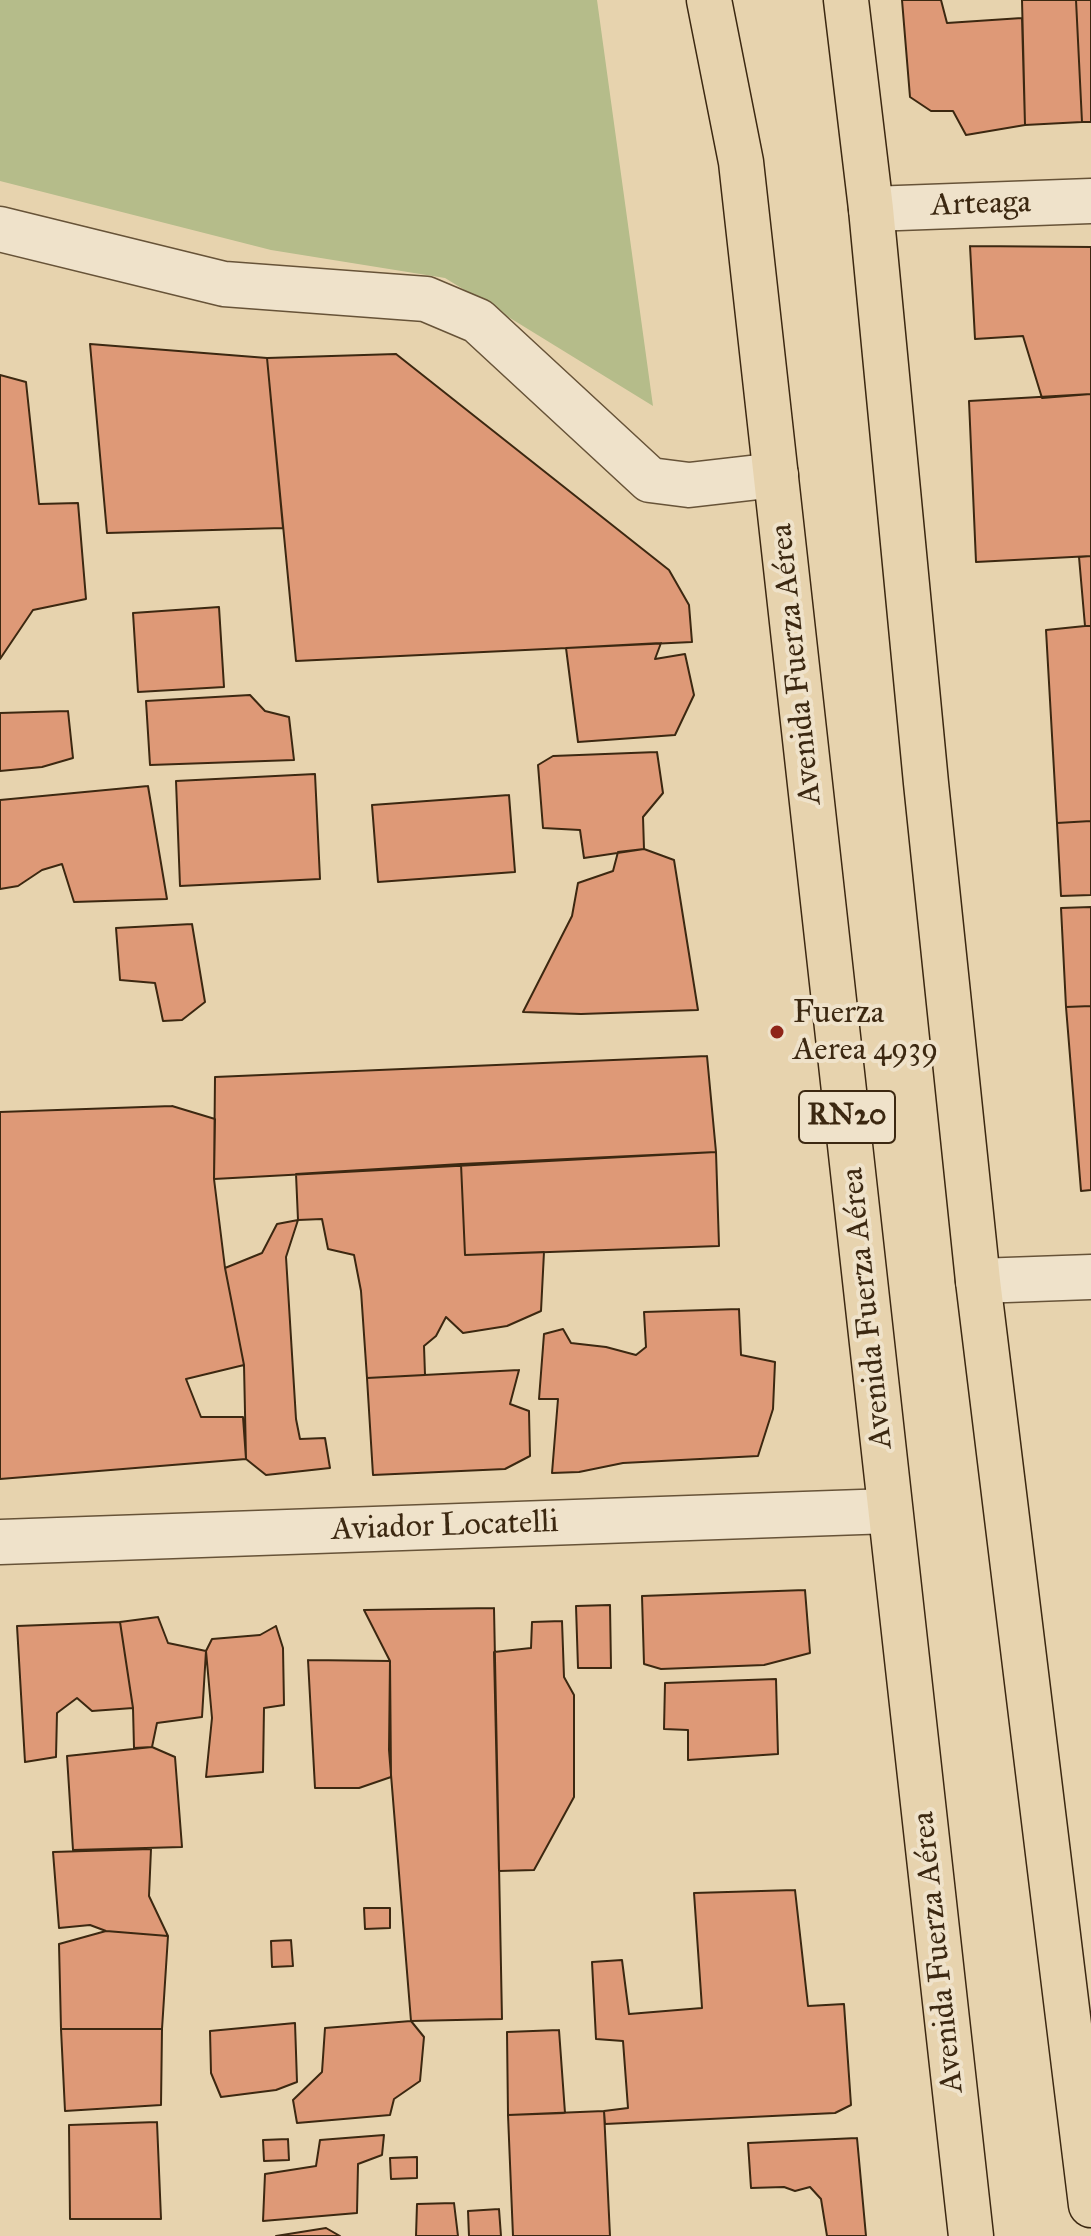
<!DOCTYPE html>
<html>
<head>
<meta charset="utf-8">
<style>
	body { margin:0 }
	canvas { display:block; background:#e7d3ae }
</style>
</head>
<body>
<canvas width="1091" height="2236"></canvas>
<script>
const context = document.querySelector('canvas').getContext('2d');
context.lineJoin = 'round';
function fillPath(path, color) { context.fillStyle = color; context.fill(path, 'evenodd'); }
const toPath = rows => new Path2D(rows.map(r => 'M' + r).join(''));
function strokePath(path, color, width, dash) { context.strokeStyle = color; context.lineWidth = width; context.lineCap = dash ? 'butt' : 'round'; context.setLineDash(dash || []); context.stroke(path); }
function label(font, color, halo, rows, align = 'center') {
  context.font = font + ' "IM FELL Great Primer",serif'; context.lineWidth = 8; context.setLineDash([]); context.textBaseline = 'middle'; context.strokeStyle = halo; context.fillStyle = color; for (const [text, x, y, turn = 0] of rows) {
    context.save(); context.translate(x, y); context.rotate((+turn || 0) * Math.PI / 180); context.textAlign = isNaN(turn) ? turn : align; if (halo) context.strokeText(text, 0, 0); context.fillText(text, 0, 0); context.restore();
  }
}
const green = toPath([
	[0,0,597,0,653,406,445,278,271,250,0,181]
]);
const building = toPath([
	[902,0,941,0,947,23,1022,18,1025,125,966,135,953,111,931,111,910,97,902,0],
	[1022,0,1076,0,1082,122,1025,125,1022,0],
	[1076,0,1091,0,1091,122,1082,122,1076,0],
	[970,246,1091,247,1091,394,1042,398,1023,336,975,339,970,246],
	[90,344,267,358,283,528,107,533,90,344],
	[396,354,669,570,689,605,692,642,296,661,267,358,396,354],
	[0,375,26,382,39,504,78,503,86,599,33,610,0,659,0,375],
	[1091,394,1091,556,976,562,969,401,1091,394],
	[1091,556,1091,626,1085,626,1079,557,1091,556],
	[219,607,224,687,138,692,133,613,219,607],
	[1085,626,1091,626,1091,821,1057,823,1046,630,1085,626],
	[661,643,655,659,685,654,694,695,675,735,578,742,566,648,661,643],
	[250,695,265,711,289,717,294,760,150,765,146,701,250,695],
	[68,711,73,758,42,767,0,771,0,713,68,711],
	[657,752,663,793,643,817,644,849,584,858,580,830,543,828,538,765,553,756,657,752],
	[315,774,320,879,180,886,176,781,315,774],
	[148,786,167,899,74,902,62,864,42,870,18,886,0,889,0,800,148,786],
	[509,795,515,872,378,882,372,805,509,795],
	[1091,821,1091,895,1061,896,1057,823,1091,821],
	[644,849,674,860,698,1010,581,1014,523,1012,572,916,578,883,613,871,618,852,644,849],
	[1091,907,1091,1006,1066,1007,1061,908,1091,907],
	[192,924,205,1002,182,1020,163,1021,155,983,120,980,116,928,192,924],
	[1091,1006,1091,1190,1081,1191,1066,1007,1091,1006],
	[707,1056,716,1152,214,1179,215,1077,707,1056],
	[172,1106,215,1119,214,1179,225,1268,244,1365,186,1379,201,1417,243,1417,246,1459,0,1479,0,1112,172,1106],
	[716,1152,719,1246,465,1255,461,1164,716,1152],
	[461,1164,465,1255,544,1252,541,1311,507,1326,463,1333,446,1317,436,1336,424,1346,425,1375,367,1378,361,1291,354,1255,328,1249,322,1219,298,1220,296,1174,461,1164],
	[298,1220,286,1257,296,1419,300,1439,325,1438,330,1468,266,1475,246,1459,244,1365,225,1268,262,1253,277,1224,298,1220],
	[739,1309,741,1355,775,1362,773,1409,758,1456,623,1463,579,1472,552,1473,558,1399,539,1399,544,1334,563,1329,571,1343,606,1347,636,1355,646,1347,644,1312,739,1309],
	[519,1370,510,1404,529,1411,530,1456,505,1469,373,1475,367,1378,519,1370],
	[805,1590,810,1653,764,1665,661,1669,644,1664,642,1596,805,1590],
	[610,1605,611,1668,578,1668,576,1606,610,1605],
	[494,1608,502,2019,411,2021,389,1750,390,1661,364,1610,494,1608],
	[158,1617,168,1643,206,1651,202,1717,157,1723,152,1747,134,1748,133,1708,120,1622,158,1617],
	[562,1621,564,1677,574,1695,574,1797,534,1870,499,1871,494,1652,531,1648,532,1622,562,1621],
	[120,1622,133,1708,92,1711,77,1698,57,1713,56,1757,25,1762,17,1626,120,1622],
	[276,1626,283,1648,284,1705,264,1708,263,1772,206,1777,212,1718,206,1651,212,1639,260,1635,276,1626],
	[308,1660,390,1661,391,1777,359,1788,315,1788,308,1660],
	[776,1679,778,1754,688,1760,688,1730,664,1729,665,1683,776,1679],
	[152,1747,175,1757,182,1847,73,1850,67,1756,152,1747],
	[151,1849,149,1896,168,1936,106,1931,90,1925,59,1928,53,1852,151,1849],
	[795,1890,808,2006,844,2004,851,2105,835,2113,605,2124,604,2111,628,2108,623,2041,596,2039,592,1962,622,1960,629,2014,702,2008,694,1893,795,1890],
	[364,1908,390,1908,390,1928,365,1929,364,1908],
	[106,1931,168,1936,162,2029,61,2029,59,1944,106,1931],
	[291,1940,293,1966,272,1967,271,1941,291,1940],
	[411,2021,424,2037,420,2081,394,2099,390,2115,297,2123,293,2100,322,2072,325,2028,411,2021],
	[295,2023,297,2082,276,2090,221,2097,211,2073,210,2031,295,2023],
	[61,2029,162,2029,161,2105,65,2111,61,2029],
	[559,2030,565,2113,508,2115,507,2032,559,2030],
	[604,2111,610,2236,513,2236,508,2115,604,2111],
	[157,2122,161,2219,70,2219,69,2125,157,2122],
	[384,2135,382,2155,358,2164,357,2213,263,2221,265,2174,316,2166,320,2140,384,2135],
	[857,2138,866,2236,827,2236,821,2199,810,2187,795,2191,784,2187,751,2188,748,2143,857,2138],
	[288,2139,289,2160,264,2161,263,2140,288,2139],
	[417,2157,417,2178,391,2179,390,2158,417,2157],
	[454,2203,458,2236,416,2236,417,2204,454,2203],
	[499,2209,501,2236,469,2236,468,2211,499,2209],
	[326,2228,340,2236,276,2236,326,2228]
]);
const minor = toPath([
	[871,209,1091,201],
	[0,229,224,284,426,299,478,321,650,480,689,485,776,475],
	[978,1281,1091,1277],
	[0,1542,890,1511]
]);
const primary = toPath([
	[709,0,741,162,971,2236],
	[846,0,871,209,926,783,978,1281,1091,2205]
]);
const markers = [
	[777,1032,8,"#8f2418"]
];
const shields = [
	[847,1117,96]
];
const shieldNames = [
	["RN20",847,1117]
];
const streetNames = [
	["Arteaga",981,205,-2],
	["Avenida Fuerza Aérea",797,664,-96],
	["Avenida Fuerza Aérea",868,1308,-96],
	["Aviador Locatelli",445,1527,-2],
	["Avenida Fuerza Aérea",939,1952,-96]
];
const poiNames = [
	["Fuerza",793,1014],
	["Aerea 4939",793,1051]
];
fillPath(green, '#b5bc8a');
fillPath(building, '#de9977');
strokePath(building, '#3c2811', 2);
strokePath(minor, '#675338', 47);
strokePath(primary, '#3c2811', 47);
strokePath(minor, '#efe2ca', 44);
strokePath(primary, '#e7d3ae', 44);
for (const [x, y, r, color] of markers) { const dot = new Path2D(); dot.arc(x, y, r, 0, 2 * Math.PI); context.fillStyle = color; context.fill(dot); strokePath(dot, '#efe2ca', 3); }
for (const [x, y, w] of shields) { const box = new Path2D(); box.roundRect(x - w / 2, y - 26, w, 52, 6); context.fillStyle = '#efe2ca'; context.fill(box); strokePath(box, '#3c2811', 2); }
label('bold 30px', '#3c2811', null, shieldNames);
label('32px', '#3c2811', '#efe2ca', streetNames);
label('32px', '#3c2811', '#efe2ca', poiNames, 'left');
</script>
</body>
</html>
